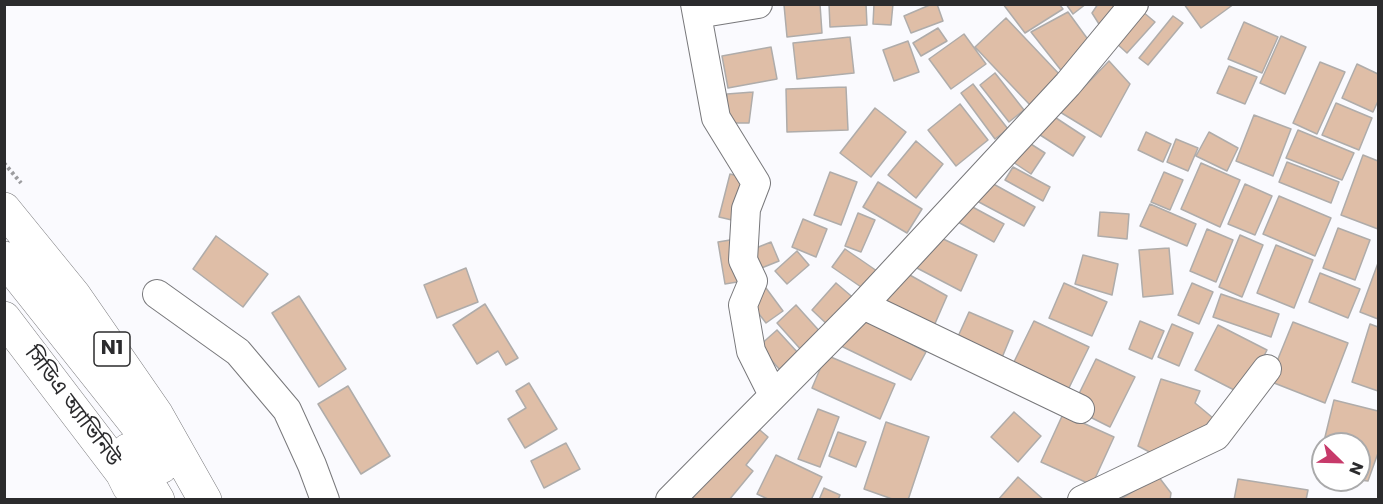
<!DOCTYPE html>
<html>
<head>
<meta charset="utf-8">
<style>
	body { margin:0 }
	#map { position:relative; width:1383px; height:504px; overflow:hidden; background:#fafafe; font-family:Poppins,sans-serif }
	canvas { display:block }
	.frame { position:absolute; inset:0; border:6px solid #2b2b2d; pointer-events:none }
	.north { position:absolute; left:1311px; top:432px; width:60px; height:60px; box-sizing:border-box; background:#fff; border:2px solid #aaaaab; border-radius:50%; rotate:113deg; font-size:16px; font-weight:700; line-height:24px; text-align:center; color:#2b2b2d }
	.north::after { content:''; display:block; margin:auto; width:21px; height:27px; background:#c73a6a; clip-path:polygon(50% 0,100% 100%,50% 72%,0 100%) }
</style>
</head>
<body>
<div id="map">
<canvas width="1383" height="504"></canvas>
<div class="frame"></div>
<div class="north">N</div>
</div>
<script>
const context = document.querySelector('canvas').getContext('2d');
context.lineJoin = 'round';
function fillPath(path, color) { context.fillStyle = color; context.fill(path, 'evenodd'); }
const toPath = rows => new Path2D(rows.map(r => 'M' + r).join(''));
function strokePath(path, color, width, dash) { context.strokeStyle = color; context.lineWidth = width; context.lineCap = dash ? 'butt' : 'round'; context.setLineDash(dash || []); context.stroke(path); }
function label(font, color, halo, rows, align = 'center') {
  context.font = font + ' Poppins,"Noto Sans Bengali",sans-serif'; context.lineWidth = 5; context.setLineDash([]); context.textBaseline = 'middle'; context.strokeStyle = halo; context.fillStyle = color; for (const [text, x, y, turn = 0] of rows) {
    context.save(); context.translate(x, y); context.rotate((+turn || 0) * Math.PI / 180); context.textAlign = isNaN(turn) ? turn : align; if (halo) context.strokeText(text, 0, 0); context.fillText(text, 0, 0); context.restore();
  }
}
const building = toPath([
	[820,4,822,33,787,37,784,5,820,4],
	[829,4,866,4,867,25,830,27,829,4],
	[874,4,893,4,891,25,873,24,874,4],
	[932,4,937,4,943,21,911,33,904,16,932,4],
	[1003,4,1059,4,1063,9,1025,33,1003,4],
	[1066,4,1086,4,1073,14,1066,4],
	[1098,4,1128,4,1104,32,1092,13,1098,4],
	[1184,4,1234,4,1201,28,1184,4],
	[1068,12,1092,45,1064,74,1031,32,1068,12],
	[1143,12,1155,22,1127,53,1116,43,1143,12],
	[1173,16,1183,23,1148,65,1139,58,1173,16],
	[1006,18,1061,76,1030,105,975,47,1006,18],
	[1244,22,1278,37,1262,73,1228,59,1244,22],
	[938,28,947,41,921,56,913,43,938,28],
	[964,34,986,64,951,89,929,59,964,34],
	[1281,36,1306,47,1285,94,1260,83,1281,36],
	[850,37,854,73,797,79,793,43,850,37],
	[908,41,919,72,894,81,883,50,908,41],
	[771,47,777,79,728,88,722,56,771,47],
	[1109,61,1130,84,1101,137,1060,112,1109,61],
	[1320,62,1345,72,1317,134,1293,123,1320,62],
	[1357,64,1378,74,1378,101,1373,112,1342,98,1357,64],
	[1229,66,1257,77,1245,104,1217,93,1229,66],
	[995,73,1024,110,1009,122,980,85,995,73],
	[973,84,1008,129,995,139,961,93,973,84],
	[846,87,848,130,787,132,786,89,846,87],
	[753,92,749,123,726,123,727,94,753,92],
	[1336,103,1372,118,1359,150,1322,135,1336,103],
	[960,104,988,140,956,166,928,130,960,104],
	[875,108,906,132,871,177,840,153,875,108],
	[1050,114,1085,137,1073,156,1037,133,1050,114],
	[1254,115,1291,129,1273,176,1236,161,1254,115],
	[1298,130,1354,153,1342,180,1286,158,1298,130],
	[1146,132,1171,144,1163,162,1138,150,1146,132],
	[1209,132,1238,148,1227,171,1196,156,1209,132],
	[1023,139,1045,153,1031,174,1010,160,1023,139],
	[1176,139,1198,148,1188,171,1167,162,1176,139],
	[916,141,943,164,916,198,888,175,916,141],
	[1363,155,1378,161,1378,229,1341,215,1363,155],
	[1287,162,1339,182,1331,203,1279,182,1287,162],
	[1201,163,1240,180,1220,227,1181,209,1201,163],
	[1013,167,1050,187,1043,201,1005,180,1013,167],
	[830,172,857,182,841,225,814,215,830,172],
	[1164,172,1183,180,1170,210,1151,202,1164,172],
	[730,174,746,178,736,221,719,217,730,174],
	[988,181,1035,207,1024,226,977,201,988,181],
	[878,182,922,209,907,233,863,207,878,182],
	[1245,184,1272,196,1255,235,1228,224,1245,184],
	[1279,196,1331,218,1315,256,1263,234,1279,196],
	[967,204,1004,224,994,242,958,222,967,204],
	[1150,204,1196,224,1187,246,1140,226,1150,204],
	[1100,212,1129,214,1127,239,1098,236,1100,212],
	[858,213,875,220,861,252,845,246,858,213],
	[803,219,827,229,816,257,792,247,803,219],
	[1338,228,1370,240,1355,280,1323,268,1338,228],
	[1207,229,1233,240,1216,282,1190,271,1207,229],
	[1240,235,1263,245,1242,297,1219,287,1240,235],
	[216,236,268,274,243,307,193,269,216,236],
	[939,237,977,255,961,291,915,267,939,237],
	[736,239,743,281,725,284,718,242,736,239],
	[771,242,779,261,759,269,751,250,771,242],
	[1276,245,1313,260,1294,308,1257,293,1276,245],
	[1169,248,1173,294,1143,297,1139,250,1169,248],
	[845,249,877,271,864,289,832,267,845,249],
	[797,251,809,265,787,284,775,271,797,251],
	[1083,255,1118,264,1112,295,1075,284,1083,255],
	[1378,263,1378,319,1360,312,1378,263],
	[466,268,478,302,437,318,424,285,466,268],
	[1320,273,1360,289,1348,318,1309,302,1320,273],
	[908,274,947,296,930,335,880,308,908,274],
	[836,283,857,301,831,328,812,310,836,283],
	[1064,283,1107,302,1092,336,1049,318,1064,283],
	[1192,283,1213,292,1199,324,1178,315,1192,283],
	[766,288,783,311,766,323,749,301,766,288],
	[1221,294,1279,314,1271,337,1213,317,1221,294],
	[299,296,346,369,319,387,272,313,299,296],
	[485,304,518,358,506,365,498,351,477,364,453,325,485,304],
	[796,305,823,335,803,352,777,323,796,305],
	[969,312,1013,331,1001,360,956,341,969,312],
	[861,317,926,352,911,380,839,345,861,317],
	[1034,321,1089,347,1065,396,1010,370,1034,321],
	[1140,321,1164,331,1152,359,1129,349,1140,321],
	[1293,322,1348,343,1325,403,1269,381,1293,322],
	[1172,324,1193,333,1179,366,1158,357,1172,324],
	[1370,324,1378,327,1378,391,1352,382,1370,324],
	[1218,325,1267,350,1244,395,1195,370,1218,325],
	[777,330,799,354,780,370,759,346,777,330],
	[826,355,895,384,880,419,812,388,826,355],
	[1096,359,1135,377,1110,427,1072,408,1096,359],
	[1161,379,1200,391,1195,403,1213,418,1191,441,1161,458,1138,446,1161,379],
	[529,383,557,429,525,448,508,419,526,408,516,391,529,383],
	[348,386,390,456,361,474,318,404,348,386],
	[1334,400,1378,411,1378,453,1368,481,1359,480,1359,444,1326,444,1325,437,1334,400],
	[818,409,839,417,820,467,798,459,818,409],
	[1014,412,1041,436,1018,462,991,437,1014,412],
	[1063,414,1114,437,1092,485,1041,462,1063,414],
	[886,422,929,437,908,500,895,500,864,489,886,422],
	[754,425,768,437,746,465,753,471,729,500,691,500,754,425],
	[838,432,866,442,856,467,829,456,838,432],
	[566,443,580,469,544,488,531,461,566,443],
	[776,455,822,477,811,500,770,500,757,494,776,455],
	[1158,476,1171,493,1170,500,1119,500,1158,476],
	[1018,477,1044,500,998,500,1018,477],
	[1238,479,1308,490,1306,500,1234,500,1238,479],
	[824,488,840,495,838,500,819,500,824,488]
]);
const path = toPath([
	[4,163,21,183]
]);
const street = toPath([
	[695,4,716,118,756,183,746,209,743,260,753,281,743,305,751,351,773,395],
	[697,14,758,4],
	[157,294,238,352,287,410,312,465,325,500],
	[863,305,1080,409],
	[670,500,863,305,1068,84,1134,4],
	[1082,500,1216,436,1267,369]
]);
const highway = toPath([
	[4,209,74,295,157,415,205,500],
	[4,258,139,428,161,467],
	[4,318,122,473,129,487],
	[128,450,158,500]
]);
const shields = [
	[112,349,36]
];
const shieldNames = [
	["N1",112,349]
];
const streetNames = [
	["সিডিএ অ্যাভিনিউ",72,407,53]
];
fillPath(building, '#dfbea7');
strokePath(building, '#afacaa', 1.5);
strokePath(street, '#78787b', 30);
strokePath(highway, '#78787b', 34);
strokePath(path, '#9c9c9f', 4, [3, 3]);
strokePath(street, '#fff', 28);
strokePath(highway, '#fff', 33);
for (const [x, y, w] of shields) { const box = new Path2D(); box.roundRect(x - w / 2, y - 17, w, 34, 4.5); context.fillStyle = '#fff'; context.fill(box); strokePath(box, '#2b2b2d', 1.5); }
label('bold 20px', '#2b2b2d', null, shieldNames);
label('21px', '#2b2b2d', '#fff', streetNames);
</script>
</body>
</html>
